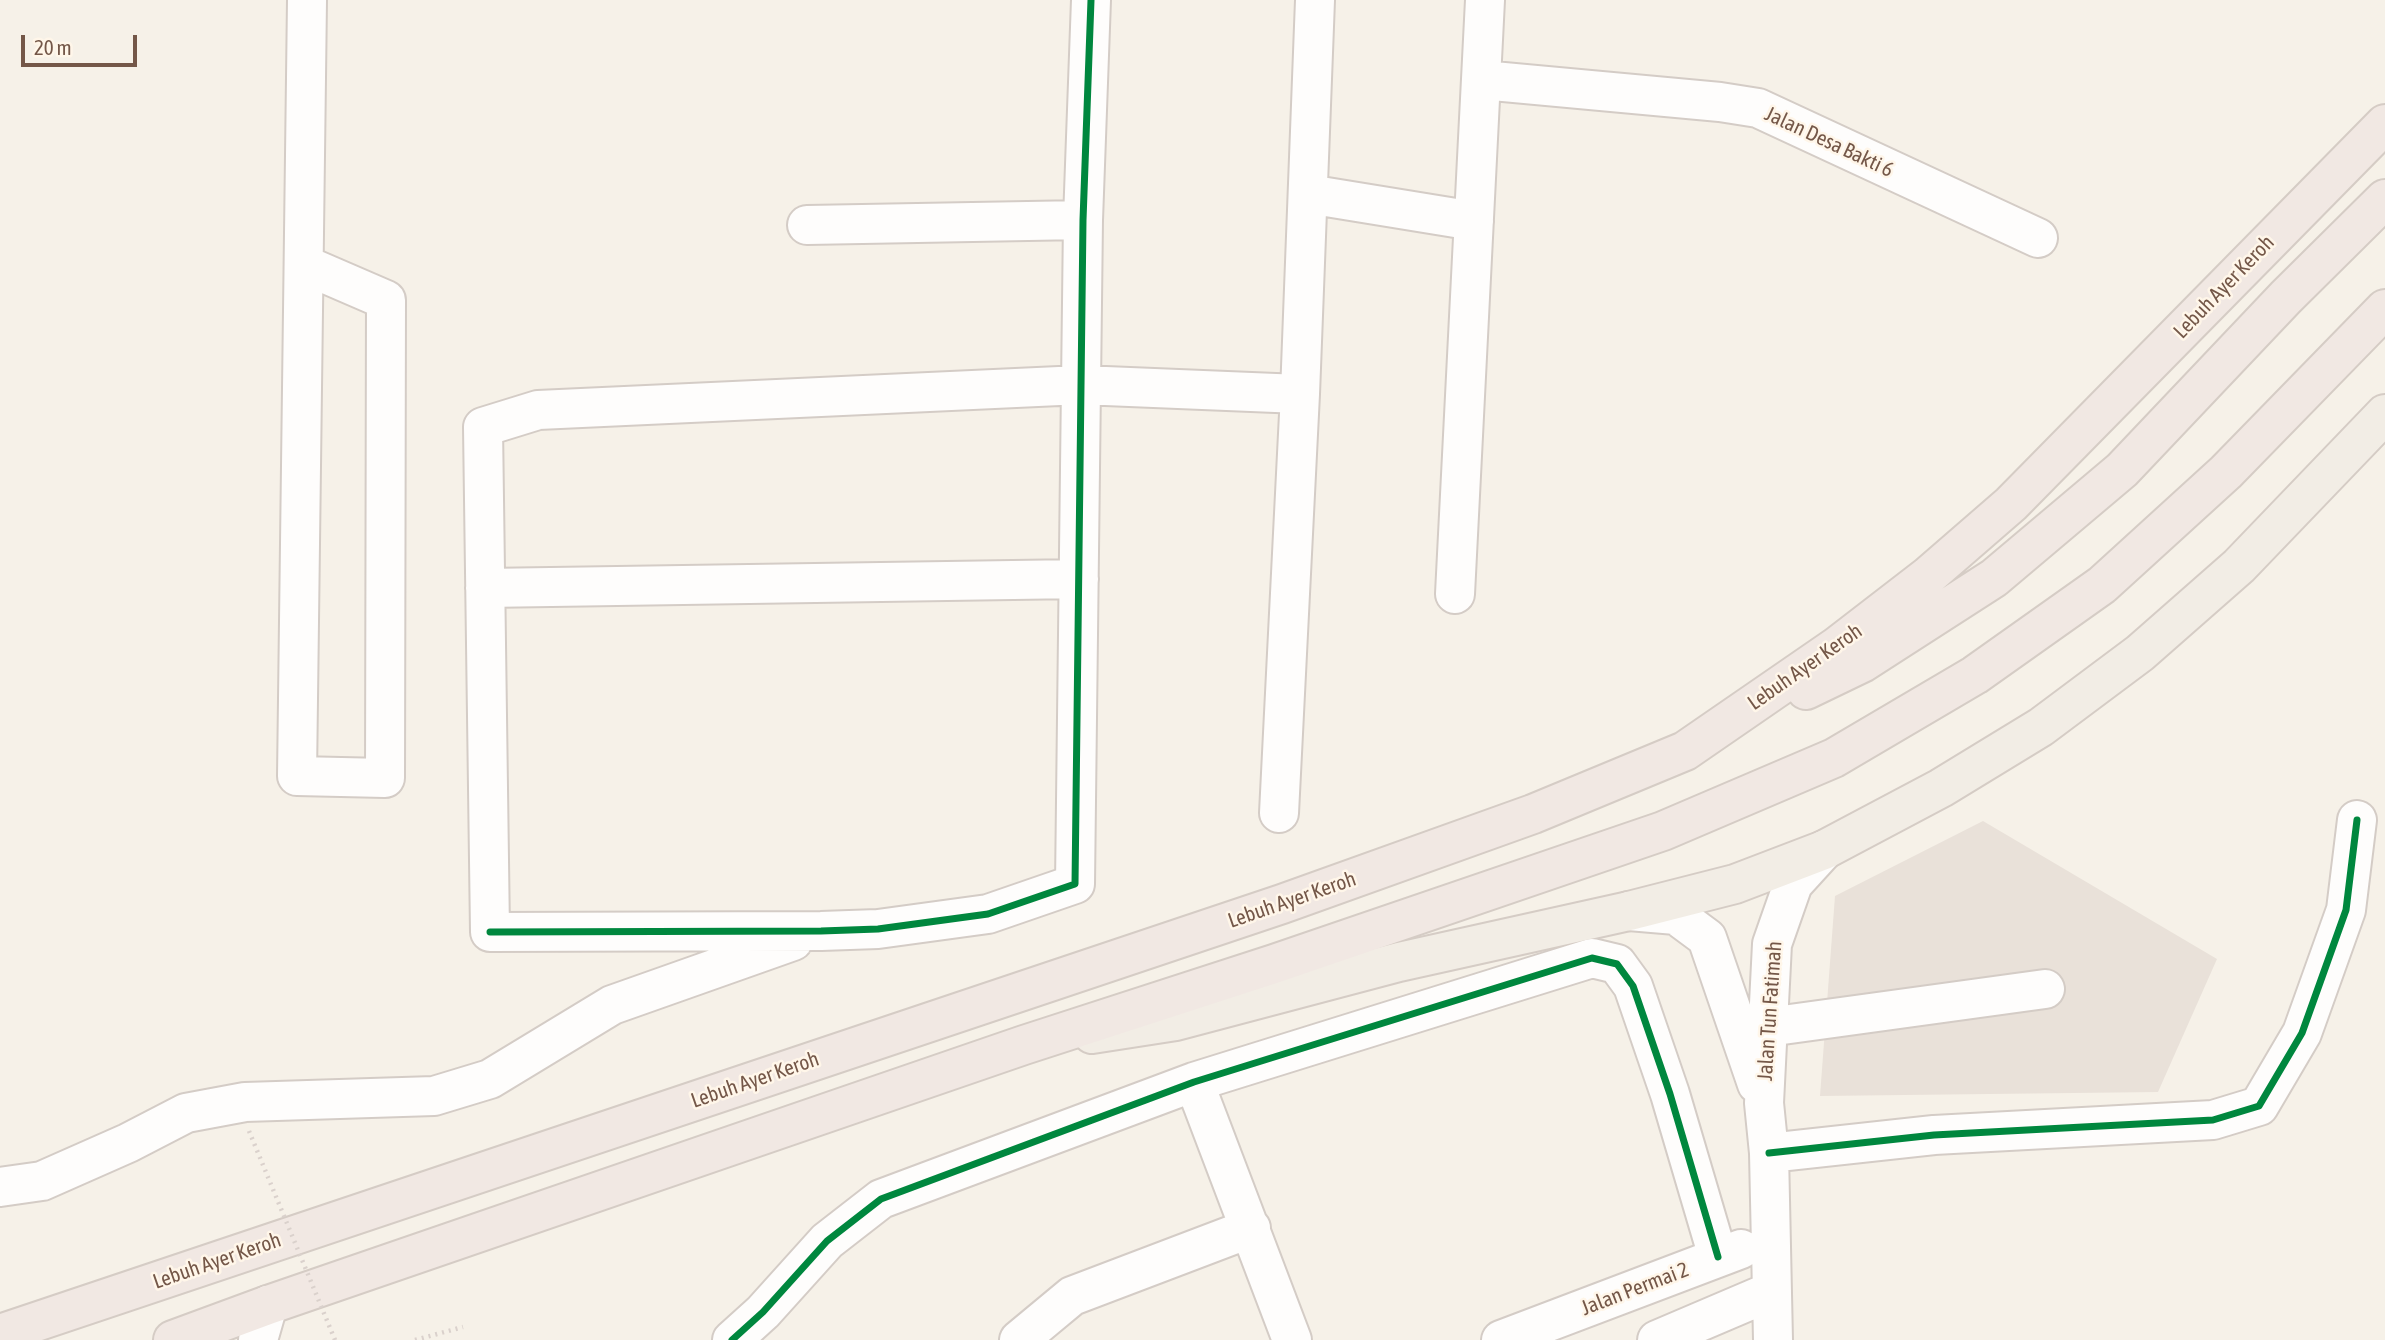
<!DOCTYPE html>
<html>
<head>
<meta charset="utf-8">
<style>
	body { margin:0 }
	#map { position:relative; width:2385px; height:1340px; overflow:hidden; background:#f6f1e8; font-family:"Asap Condensed",sans-serif }
	canvas { display:block }
	.scale { position:absolute; left:21px; top:35px; width:116px; height:32px; box-sizing:border-box; border:4px solid #745748; border-top:0; padding-left:9px; font-size:21px; line-height:24px; white-space:nowrap; color:#745748; -webkit-text-stroke:5px #fff6e9; paint-order:stroke }
</style>
</head>
<body>
<div id="map">
<canvas width="2385" height="1340"></canvas>
<div class="scale">20 m</div>
</div>
<script>
const context = document.querySelector('canvas').getContext('2d');
context.lineJoin = 'round';
function fillPath(path, color) { context.fillStyle = color; context.fill(path, 'evenodd'); }
const toPath = rows => new Path2D(rows.map(r => 'M' + r).join(''));
function strokePath(path, color, width, dash) { context.strokeStyle = color; context.lineWidth = width; context.lineCap = dash ? 'butt' : 'round'; context.setLineDash(dash || []); context.stroke(path); }
function label(font, color, halo, rows, align = 'center') {
  context.font = font + ' "Asap Condensed",sans-serif'; context.lineWidth = 5; context.setLineDash([]); context.textBaseline = 'middle'; context.strokeStyle = halo; context.fillStyle = color; for (const [text, x, y, turn = 0] of rows) {
    context.save(); context.translate(x, y); context.rotate((+turn || 0) * Math.PI / 180); context.textAlign = isNaN(turn) ? turn : align; if (halo) context.strokeText(text, 0, 0); context.fillText(text, 0, 0); context.restore();
  }
}
const industrial = toPath([
	[1983,821,2217,959,2158,1092,1820,1096,1835,896]
]);
const path = toPath([
	[415,1340,463,1327]
]);
const minor = toPath([
	[1091,0,1083,220,1081,385,1075,884,988,914,878,929,821,931,490,932,483,427,538,410,1081,385,1300,394,1279,813],
	[1482,80,1720,102,1758,108,2038,238],
	[1308,194,1474,221],
	[807,225,1083,220],
	[305,265,386,300,385,778,297,776,307,0],
	[1300,394,1315,0],
	[485,588,1079,579],
	[1455,594,1485,0],
	[1629,911,1676,915,1707,938,1757,1084],
	[1768,1027,2045,989],
	[1194,1082,1292,1340],
	[1769,1153,1934,1135,2213,1120,2259,1106,2302,1033,2346,910,2357,820],
	[0,1187,42,1181,128,1143,186,1113,245,1102,434,1096,490,1079,612,1005,793,941],
	[258,1340,268,1305],
	[732,1340,763,1312,827,1241,881,1199,1194,1082,1592,958,1617,964,1633,986,1670,1094,1718,1257],
	[1019,1340,1072,1296,1251,1228],
	[1501,1340,1741,1249],
	[1657,1340,1772,1291],
	[1773,1340,1769,1153,1764,1103,1772,944,1793,884,1824,850]
]);
const major = toPath([
	[1092,1034,1176,1021,1399,962,1629,911,1735,884,1824,850,1941,788,2041,727,2140,653,2239,566,2385,414]
]);
const highway = toPath([
	[1806,690,1862,663,1994,578,2122,470,2286,297,2385,199],
	[0,1334,1282,904,1533,814,1685,751,1836,647,1928,576,2011,504,2385,124],
	[173,1340,268,1305,1024,1045,1274,964,1663,831,1834,758,1975,675,2102,585,2226,472,2385,309]
]);
const pathBridge = toPath([
	[249,1131,335,1340]
]);
const cycleway = toPath([
	[490,932,821,931,878,929,988,914,1075,884,1083,220,1091,0],
	[1769,1153,1934,1135,2213,1120,2259,1106,2302,1033,2346,910,2357,820],
	[732,1340,763,1312,827,1241,881,1199,1194,1082,1592,958,1617,964,1633,986,1670,1094,1718,1257]
]);
const streetNames = [
	["Jalan Desa Bakti 6",1829,142,25],
	["Lebuh Ayer Keroh",2224,287,-46],
	["Lebuh Ayer Keroh",1805,667,-35],
	["Lebuh Ayer Keroh",1292,900,-19],
	["Jalan Tun Fatimah",1770,1011,-86],
	["Lebuh Ayer Keroh",755,1080,-19],
	["Lebuh Ayer Keroh",217,1261,-19],
	["Jalan Permai 2",1635,1289,-21]
];
fillPath(industrial, '#e9e1d9');
strokePath(minor, '#d4ccc6', 42);
strokePath(major, '#d5ccc5', 42);
strokePath(highway, '#d5ccc5', 42);
strokePath(path, '#dad1cc', 4.5, [2, 5]);
strokePath(minor, '#fefdfc', 38);
strokePath(major, '#f2ede5', 38);
strokePath(highway, '#f1e8e3', 38);
strokePath(pathBridge, '#dad1cc', 4.5, [2, 5]);
strokePath(cycleway, '#00873e', 7);
label('21px', '#745748', '#fff6e9', streetNames);
</script>
</body>
</html>
